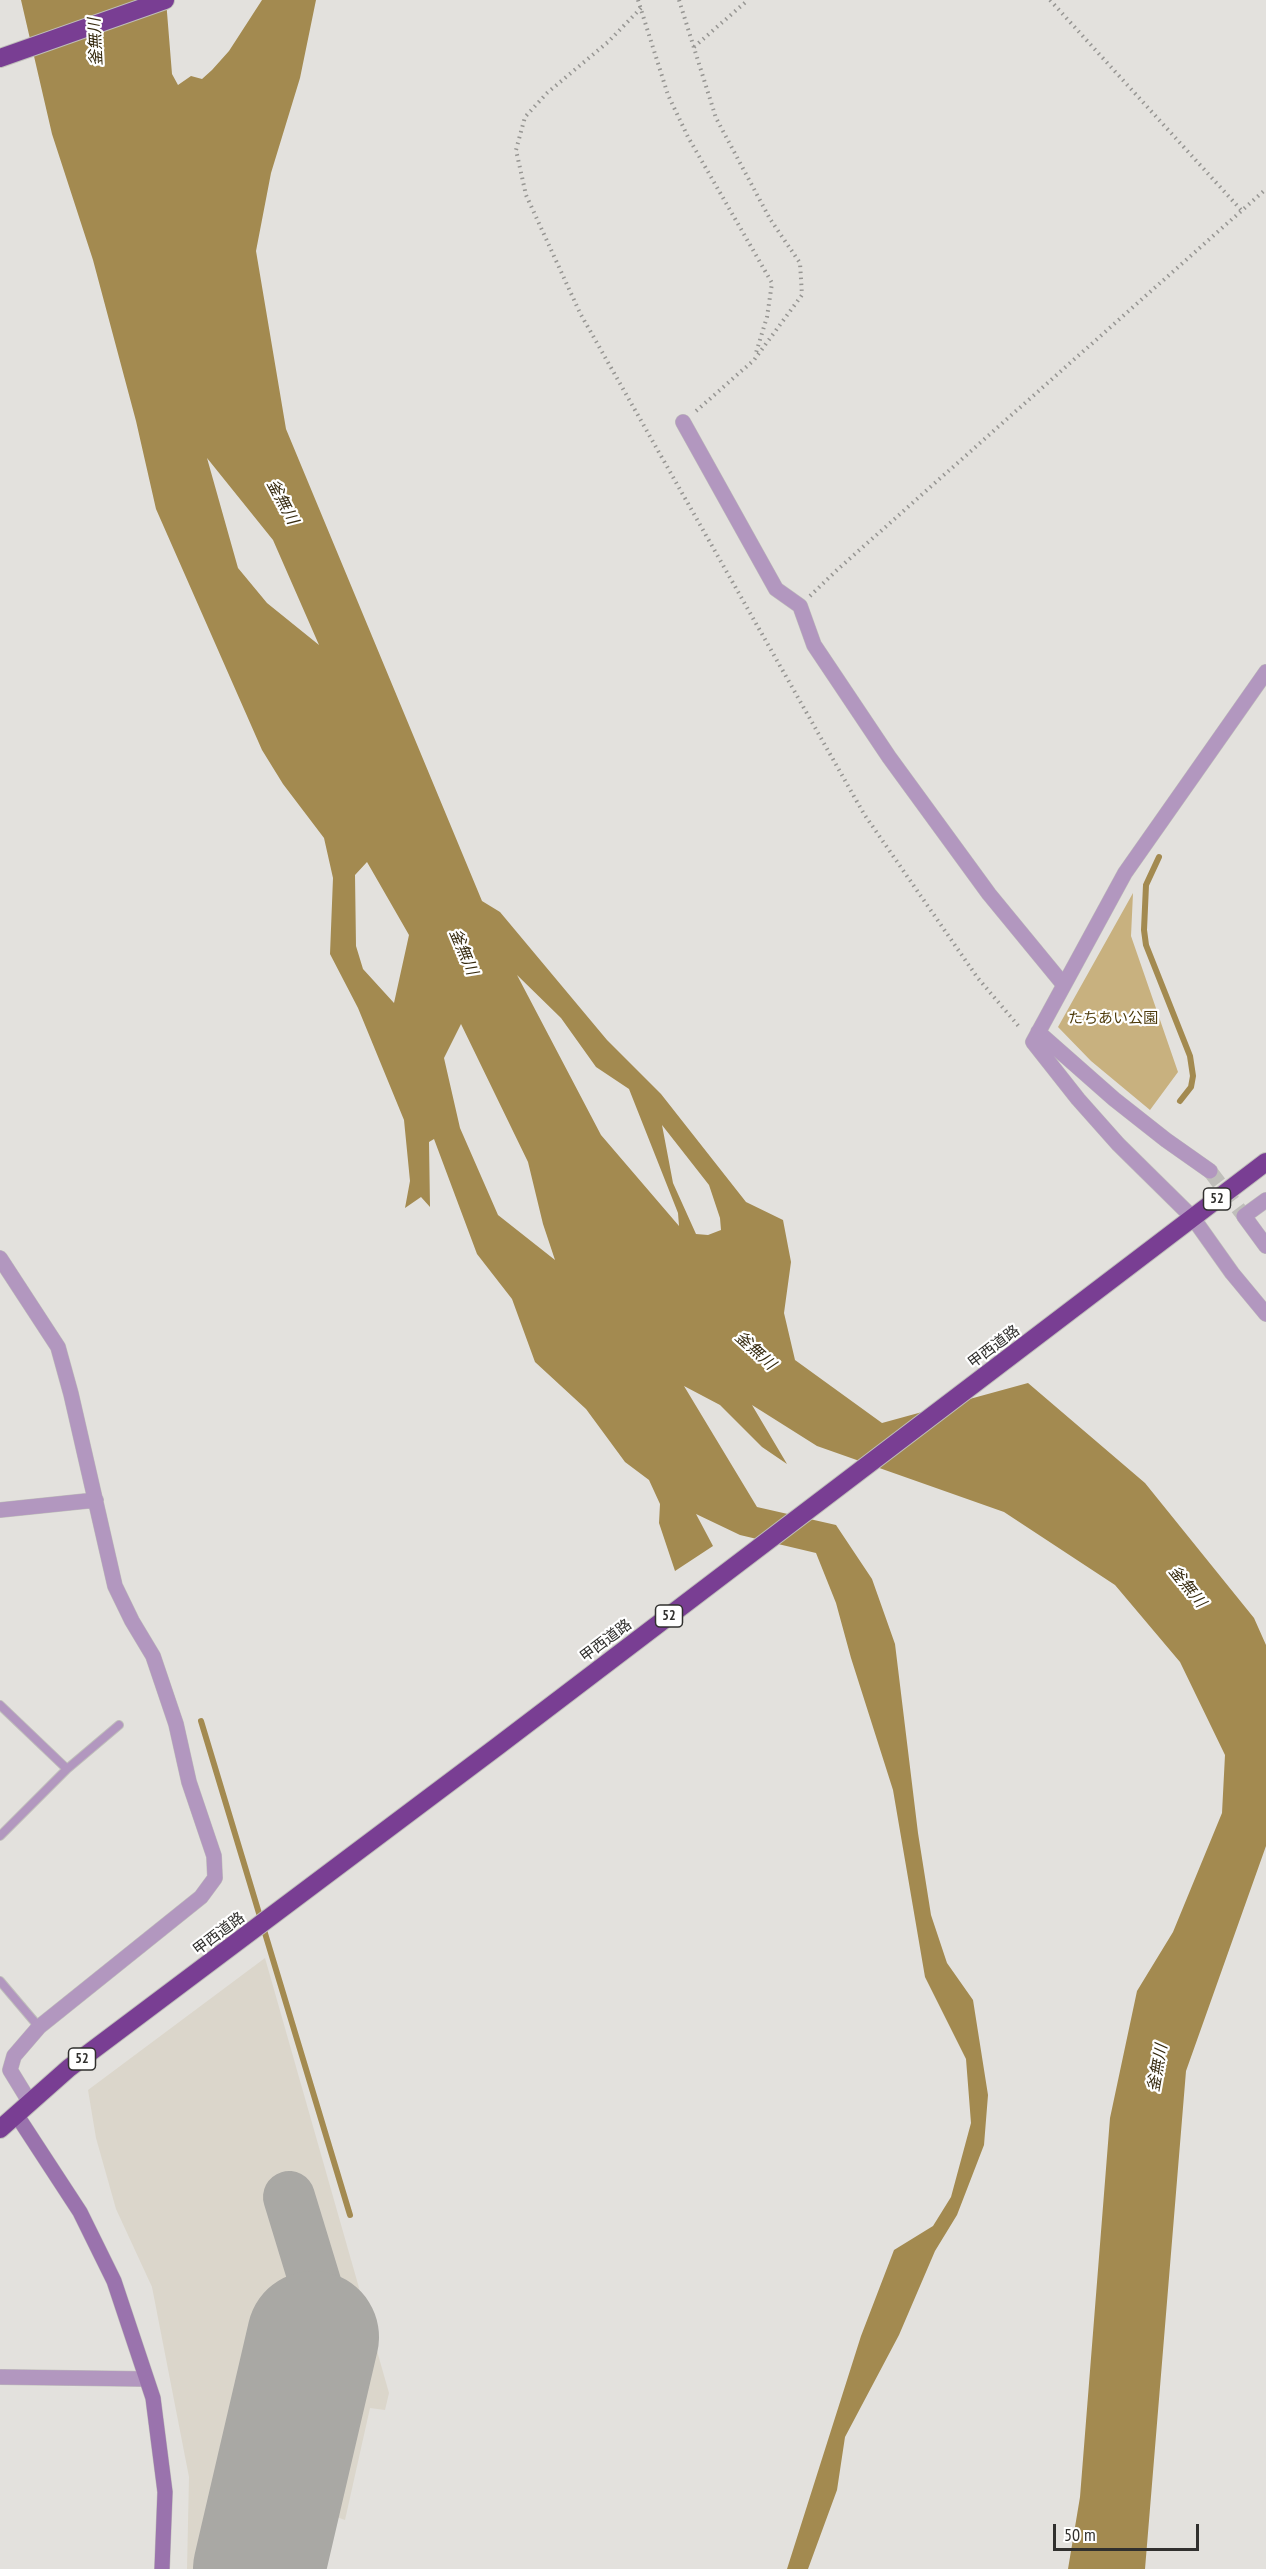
<!DOCTYPE html>
<html>
<head>
<meta charset="utf-8">
<style>
	body { margin:0 }
	#map { position:relative; width:1266px; height:2569px; overflow:hidden; background:#e3e1dd; font-family:"PT Sans Narrow",sans-serif }
	canvas { display:block }
	.scale { position:absolute; left:1053px; top:2524px; width:146px; height:27px; box-sizing:border-box; border:3px solid #31302e; border-top:0; padding-left:8px; font-size:18px; line-height:21px; white-space:nowrap; color:#31302e; -webkit-text-stroke:4px #fff; paint-order:stroke }
</style>
</head>
<body>
<div id="map">
<canvas width="1266" height="2569"></canvas>
<div class="scale">50 m</div>
</div>
<script>
const context = document.querySelector('canvas').getContext('2d');
context.lineJoin = 'round';
function fillPath(path, color) { context.fillStyle = color; context.fill(path, 'evenodd'); }
const toPath = rows => new Path2D(rows.map(r => 'M' + r).join(''));
function strokePath(path, color, width, dash) { context.strokeStyle = color; context.lineWidth = width; context.lineCap = dash ? 'butt' : 'round'; context.setLineDash(dash || []); context.stroke(path); }
function label(font, color, halo, rows, align = 'center') {
  context.font = font + ' "PT Sans Narrow","Noto Sans JP",sans-serif'; context.lineWidth = 4.5; context.setLineDash([]); context.textBaseline = 'middle'; context.strokeStyle = halo; context.fillStyle = color; for (const [text, x, y, turn = 0] of rows) {
    context.save(); context.translate(x, y); context.rotate((+turn || 0) * Math.PI / 180); context.textAlign = isNaN(turn) ? turn : align; if (halo) context.strokeText(text, 0, 0); context.fillText(text, 0, 0); context.restore();
  }
}
const built = toPath([
	[265,1958,389,2393,385,2410,370,2408,345,2520,334,2516,322,2569,187,2569,189,2477,152,2287,116,2209,96,2138,88,2090]
]);
const green = toPath([
	[1133,893,1131,936,1178,1072,1150,1110,1091,1061,1058,1027]
]);
const water = toPath([
	[21,0,166,0,172,74,178,85,191,76,202,79,212,70,229,51,262,0,316,0,300,78,271,173,256,251,286,429,482,901,500,912,607,1040,661,1094,746,1202,783,1220,791,1262,784,1313,795,1360,882,1423,1028,1383,1145,1483,1254,1618,1266,1645,1266,1846,1186,2071,1145,2569,1068,2569,1080,2497,1110,2118,1137,1991,1173,1932,1222,1813,1225,1755,1180,1662,1115,1585,1004,1512,817,1446,752,1405,787,1464,762,1447,720,1405,684,1386,757,1507,836,1525,872,1579,895,1644,918,1833,931,1915,947,1963,973,2000,988,2095,984,2145,957,2215,935,2251,899,2335,845,2437,837,2490,808,2569,787,2569,861,2336,894,2250,933,2226,951,2197,971,2123,966,2059,925,1977,893,1790,851,1658,836,1603,816,1553,740,1535,696,1514,713,1546,675,1571,659,1523,660,1504,649,1480,625,1462,586,1409,535,1362,512,1299,477,1254,434,1139,429,1142,430,1207,421,1197,405,1208,410,1181,404,1120,358,1008,330,954,333,878,324,838,283,784,262,750,156,509,136,421,93,260,52,134],
	[207,458,273,540,319,645,267,603,238,568],
	[367,862,409,935,394,1003,363,969,356,946,355,875],
	[517,975,561,1018,596,1067,629,1089,678,1213,679,1226,601,1135],
	[461,1024,528,1162,543,1224,555,1260,498,1215,460,1128,444,1058],
	[662,1125,709,1185,720,1218,721,1230,708,1235,696,1234,673,1183]
]);
const stream = toPath([
	[1159,857,1146,885,1144,930,1146,945,1190,1056,1193,1076,1191,1087,1180,1101],
	[201,1721,350,2215]
]);
const taxiway = toPath([
	[289,2197,321,2302,313,2337]
]);
const runway = toPath([
	[259,2569,313,2337]
]);
const streetTunnel = toPath([
	[1210,1171,1244,1216]
]);
const path = toPath([
	[638,0,668,95,688,137,772,283,767,317,755,356],
	[679,0,716,118,770,219,800,263,802,295,754,360,695,412],
	[1050,0,1242,211],
	[641,8,608,42,547,93,525,117,516,150,526,195,580,313,864,814,977,977,1021,1029],
	[694,47,748,0],
	[810,596,837,570,1266,189]
]);
const lane = toPath([
	[0,1705,67,1769],
	[0,1836,67,1769,119,1725],
	[0,1981,39,2027]
]);
const street = toPath([
	[683,422,776,589,800,606,814,645,889,757,989,894,1063,984],
	[1266,672,1125,873,1033,1042,1078,1099,1118,1144,1193,1218,1232,1273,1266,1314],
	[1038,1032,1114,1099,1166,1140,1210,1171],
	[1266,1200,1244,1216,1266,1246],
	[0,1258,58,1347,71,1394,115,1586,132,1621,153,1656,176,1724,189,1782,214,1856,215,1878,201,1897,39,2027,14,2056,10,2070,29,2101],
	[0,1510,96,1500],
	[0,2377,146,2379]
]);
const secondary = toPath([
	[16,2114,80,2212,114,2281,153,2398,165,2492,162,2569]
]);
const highway = toPath([
	[0,58,165,0],
	[0,2129,69,2068,498,1746,1266,1162]
]);
const shields = [
	[1217,1199,27],
	[669,1616,27],
	[82,2059,27]
];
const shieldNames = [
	["52",1217,1199],
	["52",669,1616],
	["52",82,2059]
];
const parkNames = [
	["たちあい公園",1113,1019]
];
const streetNames = [
	["甲西道路",994,1347,-37],
	["甲西道路",606,1641,-37],
	["甲西道路",219,1934,-37]
];
const waterNames = [
	["釜無川",96,42,-93],
	["釜無川",282,502,62],
	["釜無川",463,952,67],
	["釜無川",755,1351,42],
	["釜無川",1187,1587,51],
	["釜無川",1158,2068,-80]
];
fillPath(built, '#dbd6cb');
fillPath(green, '#c8b17f');
fillPath(water, '#a38a50');
strokePath(stream, '#a38a50', 6);
strokePath(taxiway, '#a9a8a4', 52);
strokePath(runway, '#a9a8a4', 132);
strokePath(streetTunnel, '#bfbeba', 15, [15, 8]);
strokePath(lane, '#bfbeba', 10);
strokePath(street, '#bfbeba', 16);
strokePath(secondary, '#bfbeba', 16);
strokePath(highway, '#bfbeba', 20);
strokePath(path, '#979693', 4, [1.5, 4.5]);
strokePath(lane, '#b297bf', 8);
strokePath(street, '#b297bf', 15);
strokePath(secondary, '#9a73ad', 15);
strokePath(highway, '#793e93', 18);
for (const [x, y, w] of shields) { const box = new Path2D(); box.roundRect(x - w / 2, y - 11, w, 22, 4.5); context.fillStyle = '#fff'; context.fill(box); strokePath(box, '#31302e', 1.5); }
label('bold 14px', '#31302e', null, shieldNames);
label('15px', '#4e3b0b', '#fff', parkNames);
label('15px', '#31302e', '#fff', streetNames);
label('italic 16px', '#372b10', '#fff', waterNames);
</script>
</body>
</html>
